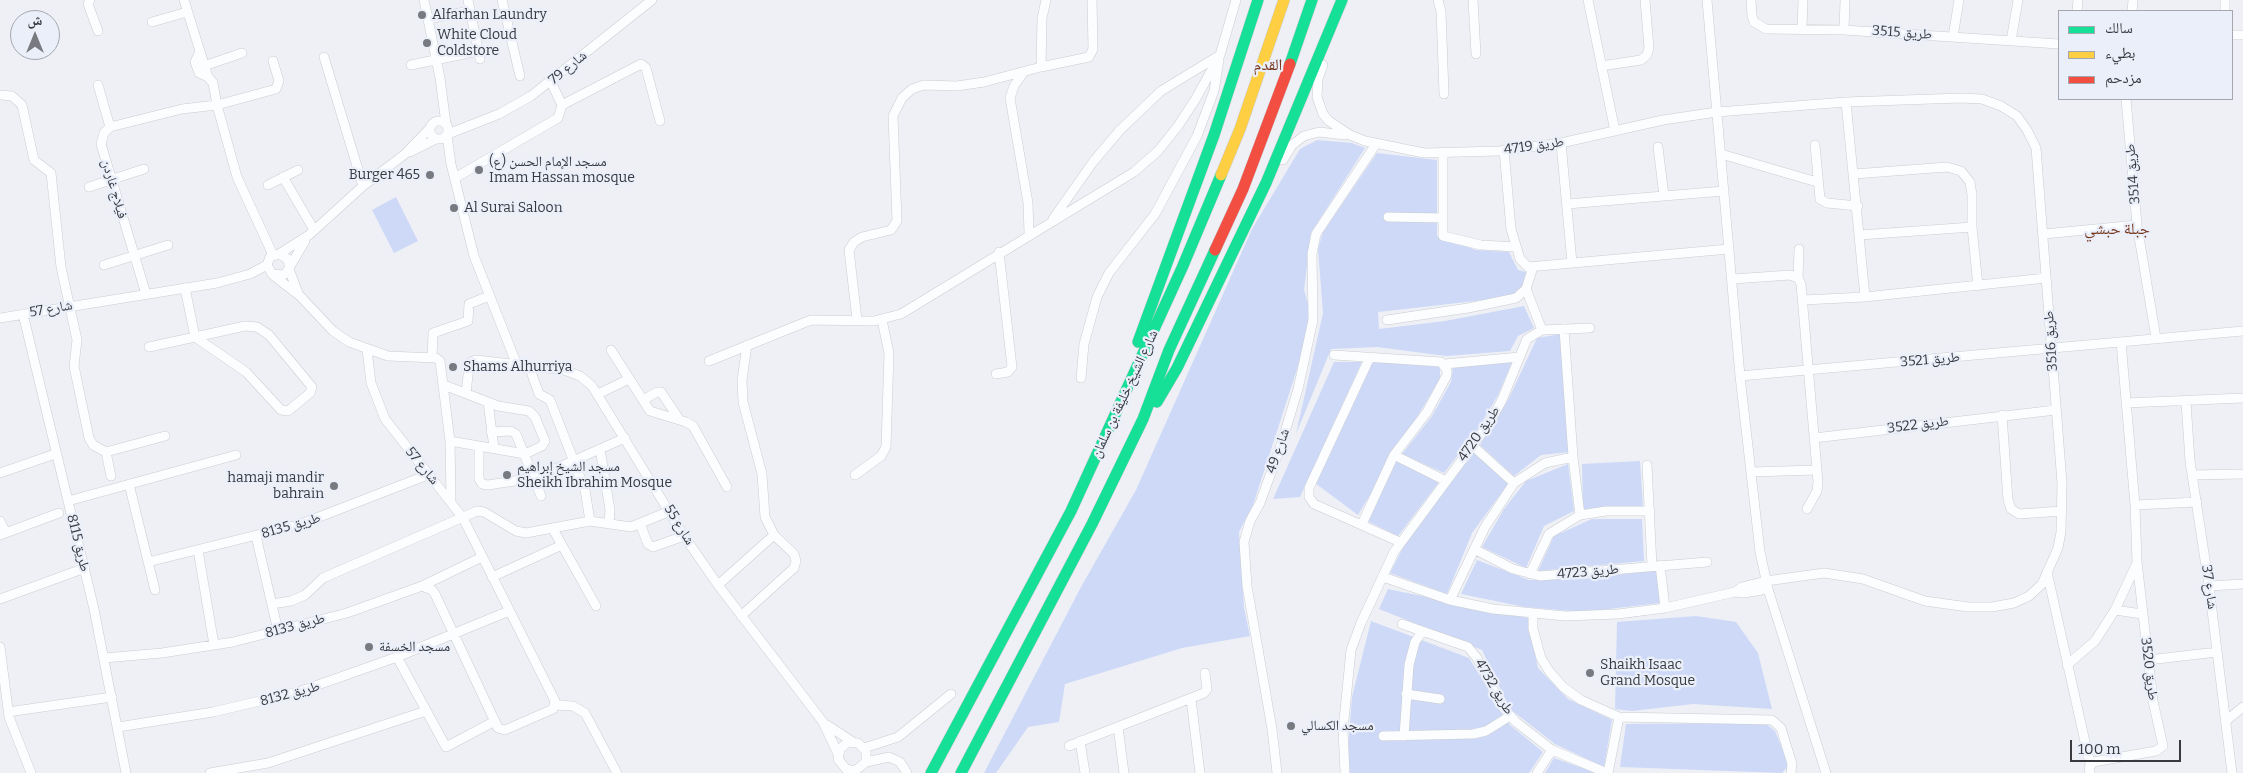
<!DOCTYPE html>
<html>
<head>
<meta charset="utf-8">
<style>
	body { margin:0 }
	#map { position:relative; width:2243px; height:773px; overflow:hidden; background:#eef0f6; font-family:Bitter,"Noto Naskh Arabic",serif }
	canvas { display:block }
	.legend { position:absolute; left:2058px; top:10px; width:175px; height:90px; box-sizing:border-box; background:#eaeffa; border:1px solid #a3a7af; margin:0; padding:6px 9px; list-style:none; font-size:15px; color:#383a3f }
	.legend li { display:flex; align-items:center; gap:10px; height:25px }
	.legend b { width:25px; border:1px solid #a3a7af }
	.north { position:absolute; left:10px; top:10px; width:50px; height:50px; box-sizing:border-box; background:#eaeffa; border:1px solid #a3a7af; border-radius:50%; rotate:0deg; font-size:14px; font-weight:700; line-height:20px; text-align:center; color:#383a3f }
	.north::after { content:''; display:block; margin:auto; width:18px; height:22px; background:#787a7f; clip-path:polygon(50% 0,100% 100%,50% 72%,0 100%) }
	.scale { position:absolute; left:2070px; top:740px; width:111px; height:22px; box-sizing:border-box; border:2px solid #383a3f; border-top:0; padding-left:6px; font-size:15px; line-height:18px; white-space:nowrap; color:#383a3f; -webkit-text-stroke:4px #eaeffa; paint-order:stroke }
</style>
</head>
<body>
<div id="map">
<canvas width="2243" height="773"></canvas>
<ul class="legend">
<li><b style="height:6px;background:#16e098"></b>سالك</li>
<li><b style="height:6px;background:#ffcf43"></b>بطيء</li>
<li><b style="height:6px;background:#f24e42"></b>مزدحم</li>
</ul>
<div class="north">ش</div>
<div class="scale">100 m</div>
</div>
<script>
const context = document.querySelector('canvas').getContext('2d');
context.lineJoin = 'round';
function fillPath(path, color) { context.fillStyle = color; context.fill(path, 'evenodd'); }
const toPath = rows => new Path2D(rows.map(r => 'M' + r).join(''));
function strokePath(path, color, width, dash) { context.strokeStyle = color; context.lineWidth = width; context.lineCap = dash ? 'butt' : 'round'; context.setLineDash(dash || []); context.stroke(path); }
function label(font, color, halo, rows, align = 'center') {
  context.font = font + ' Bitter,"Noto Naskh Arabic",serif'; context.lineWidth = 4.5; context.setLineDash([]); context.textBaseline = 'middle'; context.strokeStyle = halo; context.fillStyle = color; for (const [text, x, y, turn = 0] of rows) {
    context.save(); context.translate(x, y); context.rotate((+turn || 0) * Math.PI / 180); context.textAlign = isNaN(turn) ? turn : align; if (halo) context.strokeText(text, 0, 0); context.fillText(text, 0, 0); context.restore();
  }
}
const green = toPath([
	[1317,140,1352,143,1365,148,1311,233,1304,290,1313,320,1253,505,1239,532,1244,608,1250,636,1182,648,1065,684,1059,722,1028,727,996,773,984,773,1081,587,1136,490,1252,229,1300,149],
	[1377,153,1437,160,1437,236,1476,250,1509,252,1518,270,1526,272,1520,296,1378,312,1379,329,1445,321,1524,306,1534,328,1518,336,1510,351,1446,356,1377,347,1331,349,1296,434,1323,313,1318,249,1323,232],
	[396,197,418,241,394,253,372,210],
	[1561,334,1569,452,1541,455,1514,476,1480,445,1509,398,1537,338],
	[1373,361,1440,367,1440,379,1358,515,1315,483],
	[1334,362,1362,362,1300,497,1273,499],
	[1512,362,1498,395,1476,432,1444,473,1402,454,1432,416,1451,382,1453,367],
	[1474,453,1508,484,1472,533,1447,594,1390,573,1409,536],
	[1392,459,1439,482,1398,536,1367,521],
	[1640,461,1643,507,1607,507,1583,510,1582,464],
	[1568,464,1574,511,1544,526,1526,568,1482,547,1504,509,1526,481],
	[1592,519,1642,519,1644,561,1538,571,1554,536],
	[1477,560,1529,580,1583,579,1657,570,1660,603,1583,612,1525,607,1461,594],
	[1388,589,1528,618,1538,668,1568,699,1612,720,1604,767,1555,744,1510,709,1482,650,1379,609],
	[1696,616,1736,622,1758,653,1772,709,1693,704,1632,711,1615,709,1617,622],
	[1371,621,1469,658,1510,725,1543,752,1529,773,1346,773,1352,697],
	[1765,723,1775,731,1789,765,1782,773,1620,767,1626,724],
	[1554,758,1596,773,1545,773]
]);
const street = toPath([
	[90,0,88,4,98,31],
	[184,0,208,77,213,83,217,105,237,177,273,255],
	[424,0,440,78,446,124],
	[468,0,480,59],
	[502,0,520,76],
	[1438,0,1441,11,1444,94],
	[1473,0,1476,54],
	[1588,0,1615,131],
	[1707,0,1740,376,1760,552,1768,589,1826,773],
	[1751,0,1752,16,1754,22,1766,29,1844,30,2059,44],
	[2225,0,2225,11],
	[2077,11,2078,0],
	[2132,11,2133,0],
	[428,19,470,11],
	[152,22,187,12],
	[1802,29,1803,0],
	[1844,30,1845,0],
	[2232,35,2243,35],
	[1953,37,1959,0],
	[2011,41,2018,0],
	[200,51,195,62,199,73,208,77],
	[324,57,363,186],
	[411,65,478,51],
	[1323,65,1318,79,1317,97,1323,114,1329,121,1350,135,1365,141,1424,153,1499,151,1561,143,1663,120,1717,112,1846,102,1961,98,1982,99,2001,106,2017,116,2027,130,2036,148,2062,483,2061,532,2058,548,2042,584,2029,596,2014,603,1992,607,1968,607,1925,601,1863,579,1824,573,1766,581,1742,587,1735,592,1665,608,1618,614,1565,616,1493,609,1450,600,1383,577],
	[204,66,242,53],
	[1601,66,1641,60,1647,55,1649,48,1645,0],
	[1041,67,1042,18,1046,0],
	[1023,73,1014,86,1010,98,1028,203,1029,234],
	[98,85,110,127],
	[0,95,12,96,22,105,34,160,51,173,61,267,77,340,74,366,89,438,93,445,106,452],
	[2126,99,2137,225,2156,338],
	[1846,102,1865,297],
	[562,105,641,64,646,68,660,121],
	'430 130a9 9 0 1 1 18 0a9 9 0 1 1-18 0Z',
	[448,134,499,114,531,96,652,0],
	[447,136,451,164,474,256,517,365],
	[1561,143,1572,263],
	[1815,145,1820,199,1827,203,1858,206],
	[1658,147,1664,196],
	[1504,150,1511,229,1520,259,1528,267,1729,249],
	[410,152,436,139],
	[1443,153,1443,236,1481,245,1516,247],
	[1721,154,1817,182],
	[1283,160,1292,145,1304,136,1319,132,1345,135],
	[1854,174,1947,167,1961,171,1970,182,1972,195,1972,227,1978,286],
	[283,177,314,230],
	[455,178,558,118,562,105,551,82],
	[268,185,298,170],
	[89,187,144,169],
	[1567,204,1724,191],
	[1388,217,1442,218],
	[1053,219,1093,162,1120,130,1161,91,1220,55],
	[2044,234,2137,225],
	[1860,235,1972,227],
	[279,254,309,235,363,186,405,154,430,128],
	[104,265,168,245],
	[289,265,288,259,279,254,270,257,267,265,272,274,283,275,286,273,305,241],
	[289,269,298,293],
	[274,276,300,296,333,331,349,342,388,356,436,358,440,361,450,441,451,500],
	[1798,278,1799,249],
	[1733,279,1790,275,1798,278,1801,284,1818,482,1817,491,1807,509],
	[1526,289,1542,330],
	[146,294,101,144,104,133,110,127,182,109,217,105,276,89,279,81,273,61],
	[1803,300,1865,297,2046,278],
	[23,314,94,609,126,773],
	[0,318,217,283,250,274,267,265],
	[857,320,849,250,854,242,862,237,891,230,897,221,893,116,902,98,912,89,924,85,957,86,984,82,1041,67,1089,57,1093,49,1092,0],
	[1387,320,1468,308,1516,298,1526,289,1533,267],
	[245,326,257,327,269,335,312,387,310,393,288,411,281,410,246,372,195,337,245,326],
	[1564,329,1573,457,1580,515],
	[149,347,195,337,185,288],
	[611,350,650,411,686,422,693,426,727,487],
	[1334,355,1441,362,1447,370,1447,375,1427,412,1394,455,1362,524],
	[1370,357,1309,488,1309,497,1314,504,1400,542],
	[432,358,433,333,468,321,469,304,489,296],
	[709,361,811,320,874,321,901,314,1134,172,1158,151,1178,126,1195,100,1220,55,1236,0],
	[1445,364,1519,357],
	[529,366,539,394,550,400,585,490,590,521],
	[996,374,1008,372,1012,367,999,252],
	[1740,376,2243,331],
	[1081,378,1084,344,1097,297,1109,273,1155,214,1197,136,1214,91,1219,60],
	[444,385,498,406,529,411,535,417,545,441,542,446,525,454,450,441],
	[466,393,469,367,471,362,476,360,564,370,580,376,592,386,684,536,718,585,823,722,838,754],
	[598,394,629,379],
	[643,400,657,392,661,392,679,419],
	[488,402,494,448],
	[2186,402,2190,461,2209,586,2232,773],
	[2126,403,2243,398],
	[2002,415,2008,500,2011,509,2019,514,2062,511],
	[491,432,511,431,516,434,541,496],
	[1814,438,2056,410],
	[479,446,479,479,482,484,488,485,534,478,625,438],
	[1473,446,1514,483],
	[600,449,610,510,609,524],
	[106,452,165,436],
	[106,452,111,476],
	[1394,455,1446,481],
	[1647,465,1652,566],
	[1751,472,1816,470],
	[0,473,55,454],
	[855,475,881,456,886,447,889,353,882,320],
	[2192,475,2243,474],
	[129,484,155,590],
	[68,501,236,455],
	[2135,505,2197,502],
	[0,521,6,533],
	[640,524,648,544,653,547,684,536],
	[553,529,596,606],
	[0,535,59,513],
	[256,536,278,631],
	[1474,549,1513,569,1540,576,1707,562],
	[198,550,214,645],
	[148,562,301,524,430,474],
	[1660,565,1665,608],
	[2136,565,2115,610,2142,614],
	[2047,572,2090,764],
	[1530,574,1549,534,1580,515,1606,511,1650,511],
	[492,577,562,545],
	[718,585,774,535],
	[422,586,482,557],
	[2209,586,2243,584],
	[1735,592,1744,593,1768,589],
	[0,599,85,568],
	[1450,600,1485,527,1514,483,1545,463,1573,457],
	[272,604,291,601,305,595,323,578,477,511,484,512,516,531,526,533,590,521,631,527,670,511],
	[1533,614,1533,629,1541,658,1549,671,1563,687,1581,700,1619,717,1772,720,1781,728,1792,764,1791,773],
	[741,616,794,568,796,561,794,554,774,535,765,517,762,474,743,402,742,380,747,345],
	[1402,624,1468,647,1477,658,1501,705,1516,722,1552,750,1607,773],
	[0,647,9,717,31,773],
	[397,657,446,747,495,721],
	[104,658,162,653,233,642,347,613,422,586,432,590,435,594,498,728,505,730,553,709,555,701,463,518,385,419,371,383,367,350],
	[2148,660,2217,652],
	[2067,665,2095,641,2115,610],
	[1406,694,1440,699],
	[1191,699,1200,773],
	[555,705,573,706,585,713,617,773],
	[8,712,112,697],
	[2227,720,2243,707],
	[827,725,853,742],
	[118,727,213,712,298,692,397,657,509,611],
	[1118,727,1124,773],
	[1383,736,1473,734,1486,731,1510,716],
	[1404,736,1409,665,1415,642,1422,632],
	[1080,741,1085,773],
	[1069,746,1204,693,1207,689,1205,673],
	[864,748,898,737,951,694],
	[866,762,866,751,858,743,848,742,840,749,838,759,846,769,855,771,866,762,889,757,900,762,907,773],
	[210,773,268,763,426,711],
	[1277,773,1272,729,1247,586,1244,542,1250,521,1260,503,1281,445,1298,389,1313,320,1312,254,1316,234,1376,144],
	[1345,773,1343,730,1351,650,1361,623,1394,552,1490,422,1502,400,1527,339,1542,330,1590,328],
	[1537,773,1552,750],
	[1608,773,1619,717],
	[2090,773,2089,768,2093,762,2156,751,2163,746,2153,701,2137,562,2135,505,2121,342]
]);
const fast = toPath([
	[1290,64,1312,0],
	[1138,342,1214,135,1258,0],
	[1157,402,1177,368,1266,183,1342,0],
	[931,773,1071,511,1182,268,1221,175],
	[961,773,1092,524,1143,419,1169,350,1215,250]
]);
const slow = toPath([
	[1221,175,1240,129,1284,0]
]);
const jam = toPath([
	[1215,250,1243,189,1290,64]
]);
const markers = [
	[422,15,5,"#787a7f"],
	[427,43,5,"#787a7f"],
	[479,170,5,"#787a7f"],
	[430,175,5,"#787a7f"],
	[454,208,5,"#787a7f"],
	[453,367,5,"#787a7f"],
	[507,475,5,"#787a7f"],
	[334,486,5,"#787a7f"],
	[369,647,5,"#787a7f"],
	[1590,673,5,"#787a7f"],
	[1291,726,5,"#787a7f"]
];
const poiNames = [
	["Alfarhan Laundry",432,15],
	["White Cloud",437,35],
	["Coldstore",437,51],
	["مسجد الإمام الحسن (ع)",489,162],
	["Imam Hassan mosque",489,178],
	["Burger 465",420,175,"right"],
	["Al Surai Saloon",464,208],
	["Shams Alhurriya",463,367],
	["مسجد الشيخ إبراهيم",517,467],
	["Sheikh Ibrahim Mosque",517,483],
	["hamaji mandir",324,478,"right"],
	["bahrain",324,494,"right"],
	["مسجد الخسفة",379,647],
	["Shaikh Isaac",1600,665],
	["Grand Mosque",1600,681],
	["مسجد الكسالي",1301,726]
];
const streetNames = [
	["طريق 3515",1902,33,4],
	["شارع 79",568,68,-39],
	["طريق 4719",1534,146,-8],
	["طريق 3514",2133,174,-95],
	["فيلاج غاردن",114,189,74],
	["شارع 57",51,309,-10],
	["طريق 3516",2051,341,-94],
	["طريق 3521",1930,360,-5],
	["شارع الشيخ خليفة بن سلمان",1125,394,-65],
	["طريق 3522",1918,425,-7],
	["طريق 4720",1479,434,-56],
	["شارع 49",1278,451,-71],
	["شارع 57",422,466,50],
	["شارع 55",679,525,58],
	["طريق 8135",291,526,-16],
	["طريق 8115",78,543,76],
	["طريق 4723",1588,572,-5],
	["شارع 37",2209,587,82],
	["طريق 8133",295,626,-15],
	["طريق 3520",2149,669,83],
	["طريق 4732",1494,687,59],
	["طريق 8132",290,694,-15]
];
const quarterNames = [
	["القدم",1268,66],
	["جبلة حبشي",2117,230]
];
fillPath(green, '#cdd9f7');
strokePath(street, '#caccd1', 10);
strokePath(fast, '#caccd1', 12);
strokePath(slow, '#caccd1', 12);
strokePath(jam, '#caccd1', 12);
strokePath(street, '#fcfdfe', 9);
strokePath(fast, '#16e098', 11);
strokePath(slow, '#ffcf43', 11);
strokePath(jam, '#f24e42', 11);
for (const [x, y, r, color] of markers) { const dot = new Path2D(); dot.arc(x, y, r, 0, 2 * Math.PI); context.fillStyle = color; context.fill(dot); strokePath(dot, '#eaeffa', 2); }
label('14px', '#383a3f', '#eaeffa', poiNames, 'left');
label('14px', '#383a3f', '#eaeffa', streetNames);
label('16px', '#753319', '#eaeffa', quarterNames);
</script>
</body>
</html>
